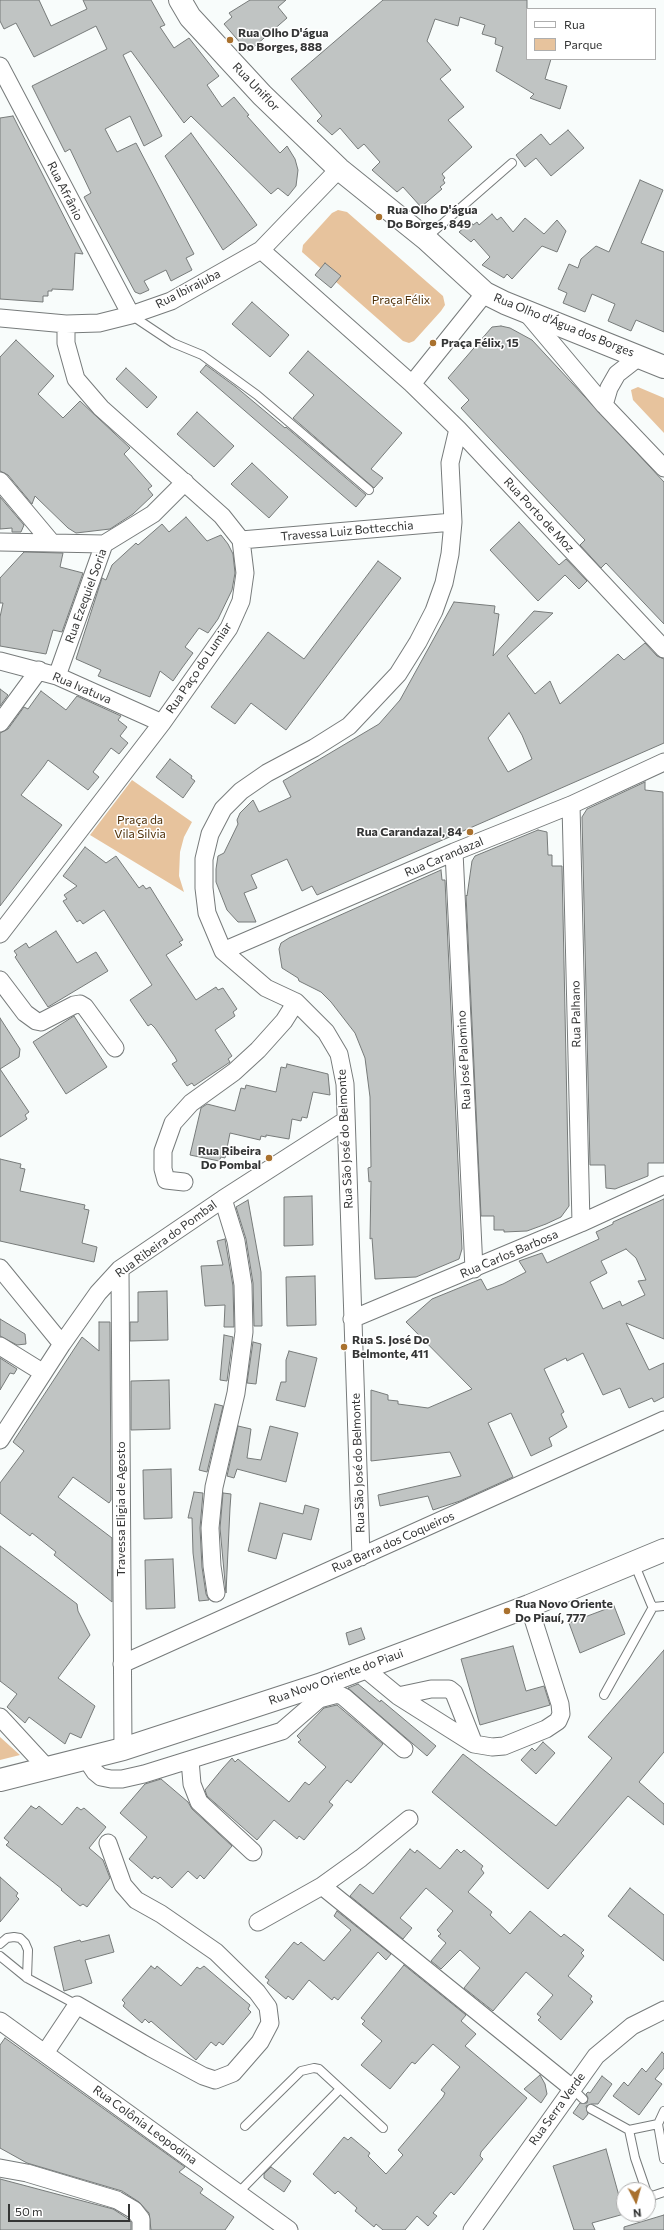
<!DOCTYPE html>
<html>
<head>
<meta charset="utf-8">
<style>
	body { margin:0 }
	#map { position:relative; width:664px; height:2230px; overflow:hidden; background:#f8fcfb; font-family:Commissioner,sans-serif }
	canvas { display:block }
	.legend { position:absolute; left:526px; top:8px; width:130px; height:52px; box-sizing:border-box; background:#fff; border:1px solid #aeaeae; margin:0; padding:5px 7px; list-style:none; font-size:12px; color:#343535 }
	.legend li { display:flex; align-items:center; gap:8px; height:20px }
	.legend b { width:20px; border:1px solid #aeaeae }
	.north { position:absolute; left:616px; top:2182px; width:40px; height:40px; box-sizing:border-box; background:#fff; border:1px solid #aeaeae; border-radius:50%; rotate:174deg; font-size:11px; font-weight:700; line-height:16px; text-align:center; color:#343535 }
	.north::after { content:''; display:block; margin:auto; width:14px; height:18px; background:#a9712e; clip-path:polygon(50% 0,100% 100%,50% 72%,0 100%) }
	.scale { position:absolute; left:8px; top:2204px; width:122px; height:18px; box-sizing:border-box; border:2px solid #343535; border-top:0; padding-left:5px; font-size:12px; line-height:14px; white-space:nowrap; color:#343535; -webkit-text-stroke:3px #fff; paint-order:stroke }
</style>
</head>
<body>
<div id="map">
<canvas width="664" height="2230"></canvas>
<ul class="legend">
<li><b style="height:5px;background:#fff"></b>Rua</li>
<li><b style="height:11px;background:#e7c39d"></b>Parque</li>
</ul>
<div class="north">N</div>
<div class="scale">50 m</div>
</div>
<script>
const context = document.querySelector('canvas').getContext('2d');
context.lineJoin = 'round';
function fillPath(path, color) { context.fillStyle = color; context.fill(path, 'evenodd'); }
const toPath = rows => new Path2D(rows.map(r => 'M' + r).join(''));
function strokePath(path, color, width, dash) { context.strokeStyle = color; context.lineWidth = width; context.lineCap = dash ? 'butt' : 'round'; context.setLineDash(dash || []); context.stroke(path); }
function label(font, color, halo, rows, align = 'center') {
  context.font = font + ' Commissioner,sans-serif'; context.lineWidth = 3; context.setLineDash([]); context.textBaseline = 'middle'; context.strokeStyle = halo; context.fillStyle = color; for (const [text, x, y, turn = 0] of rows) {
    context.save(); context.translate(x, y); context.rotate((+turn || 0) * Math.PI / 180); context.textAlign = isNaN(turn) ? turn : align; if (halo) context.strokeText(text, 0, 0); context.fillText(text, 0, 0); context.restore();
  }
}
const green = toPath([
	[338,210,347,212,443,296,445,305,441,311,414,341,409,343,403,341,302,252,303,245,332,213],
	[638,387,664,398,664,433,633,400,631,390],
	[132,780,192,822,184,837,180,852,179,876,184,892,90,835],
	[0,1737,20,1755,0,1760]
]);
const building = toPath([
	[0,0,39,0,51,26,87,9,83,0,151,0,165,25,160,27,174,48,189,38,219,76,207,85,222,107,234,97,249,115,247,116,280,153,287,146,295,159,298,170,296,186,288,196,278,188,271,194,191,116,184,123,131,51,123,55,162,136,144,146,130,116,105,129,117,152,136,143,194,254,186,258,192,270,171,281,166,270,144,281,149,290,140,294,135,292,84,197,91,193,70,149,65,152,32,86,107,49,96,26,34,57,16,23,4,29,0,21,0,0],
	[250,0,286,0,278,7,287,18,248,52,224,24,232,17,229,13,250,0],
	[383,0,527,0,527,59,551,59,545,79,567,86,560,109,530,98,534,94,496,71,503,47,495,44,496,38,482,34,485,25,460,17,458,26,435,19,427,41,451,70,440,79,464,107,448,120,472,147,442,174,445,178,443,180,445,183,440,187,442,189,421,207,403,187,397,192,372,170,380,162,364,144,358,149,340,128,332,135,317,121,322,116,291,79,383,0],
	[13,116,83,254,75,253,73,290,52,289,52,291,48,291,48,296,43,296,43,302,0,299,0,118,13,116],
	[568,130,584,148,551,176,536,158,525,167,516,155,541,134,550,145,568,130],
	[191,133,257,225,223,250,165,156,191,133],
	[640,180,663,190,641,243,664,252,664,332,636,320,631,331,608,321,615,304,592,294,585,312,563,303,567,293,558,289,569,264,578,268,581,259,596,246,609,252,640,180],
	[492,214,497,220,501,217,513,232,525,218,544,234,557,220,566,231,557,252,542,246,512,279,507,274,504,278,482,265,490,257,474,239,471,242,459,232,471,222,473,225,477,222,479,225,492,214],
	[325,263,341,276,331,288,315,275,325,263],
	[252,302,289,335,270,357,232,324,252,302],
	[501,326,510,328,532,340,664,482,664,624,606,563,601,568,580,545,585,540,461,408,469,400,448,378,492,327,501,326],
	[16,340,54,376,38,394,63,418,80,401,130,448,124,454,152,486,148,489,153,495,133,514,110,529,76,533,68,528,35,496,32,504,8,475,0,471,0,357,16,340],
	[308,351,402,433,371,469,383,478,374,488,293,418,314,395,289,373,308,351],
	[206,365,236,387,285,428,286,427,366,495,356,507,200,372,206,365],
	[126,368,157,397,147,408,116,379,126,368],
	[197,412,234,446,214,467,177,434,197,412],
	[252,463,288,497,269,518,231,484,252,463],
	[0,497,24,525,21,532,12,532,12,528,0,529,0,497],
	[186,517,207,541,221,535,228,544,233,554,235,573,232,590,218,619,208,633,199,628,185,647,193,653,182,668,173,681,160,671,150,697,98,676,101,670,76,659,102,578,106,580,112,565,136,543,138,545,162,524,169,532,186,517],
	[519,522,559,565,566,559,587,581,579,589,565,575,538,601,490,550,519,522],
	[24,552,63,553,60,567,83,573,62,632,53,630,46,654,0,646,0,617,3,603,0,603,0,578,24,552],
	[378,561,401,578,286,730,251,703,235,724,211,707,268,632,304,659,378,561],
	[454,602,495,606,494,613,499,614,493,656,534,611,553,613,507,656,535,694,550,681,560,704,618,654,624,660,645,643,657,656,664,659,664,743,317,895,312,886,302,891,287,859,251,875,257,888,244,893,256,922,238,922,227,910,216,882,216,869,218,856,224,853,238,824,237,820,240,813,253,800,259,812,291,797,283,781,379,724,400,700,454,602],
	[509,713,522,735,532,759,508,772,488,738,509,713],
	[0,689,8,695,0,706,0,689],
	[41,691,66,710,77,696,121,716,118,720,127,727,120,736,128,743,119,754,111,748,93,772,99,777,88,790,48,760,44,766,21,795,62,825,0,906,0,733,8,729,24,707,28,709,41,691],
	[170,759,192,776,191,778,195,781,183,798,156,777,170,759],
	[645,782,645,790,663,792,664,1163,648,1163,648,1176,615,1189,606,1188,605,1165,590,1165,582,817,587,809,645,782],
	[538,830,547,832,548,855,552,855,552,866,562,866,569,1206,561,1217,546,1224,527,1231,504,1232,504,1230,494,1230,494,1216,481,1216,466,895,467,896,472,861,475,856,538,830],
	[85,847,106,863,116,856,139,888,143,885,146,889,150,887,183,940,179,942,182,945,166,955,196,1000,216,987,218,990,223,988,237,1009,233,1012,235,1016,215,1030,232,1056,228,1059,230,1062,194,1086,192,1083,187,1086,172,1064,177,1061,175,1057,155,1028,151,1024,148,1026,130,1000,152,985,104,910,83,924,80,920,77,922,63,901,67,899,64,895,77,886,63,876,85,847],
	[441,870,442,880,445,880,462,1249,459,1259,416,1277,375,1279,372,1238,370,1239,371,1181,369,1182,368,1168,371,1167,370,1097,365,1058,355,1033,331,1002,321,992,299,981,298,978,282,968,279,949,281,943,289,938,441,870],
	[56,931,77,963,96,952,108,971,48,1007,15,957,17,955,14,951,26,943,29,948,56,931],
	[74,1016,107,1067,66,1094,33,1042,74,1016],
	[0,1018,20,1049,19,1057,0,1069,29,1112,25,1115,27,1119,0,1137,0,1018],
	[287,1064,328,1074,330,1095,313,1092,307,1118,302,1117,301,1121,292,1119,289,1139,266,1135,266,1137,261,1136,260,1140,230,1133,225,1158,221,1157,219,1161,190,1155,201,1108,207,1104,235,1111,241,1088,245,1089,246,1085,276,1092,281,1067,286,1068,287,1064],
	[0,1159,21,1164,20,1168,25,1169,20,1191,85,1205,84,1209,89,1210,82,1243,97,1247,94,1262,0,1241,0,1159],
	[312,1196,313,1245,284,1246,284,1197,312,1196],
	[664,1199,664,1339,626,1323,649,1370,664,1363,664,1397,654,1402,652,1398,629,1408,620,1388,603,1395,583,1353,567,1361,566,1358,544,1369,564,1412,561,1414,567,1427,549,1438,552,1446,531,1456,511,1413,488,1423,513,1477,460,1501,433,1510,428,1496,380,1506,378,1495,461,1476,450,1452,371,1461,371,1390,388,1395,388,1400,398,1401,398,1404,428,1408,472,1389,406,1322,432,1299,481,1279,487,1290,503,1284,526,1272,519,1261,542,1253,547,1263,599,1239,596,1232,613,1224,613,1222,664,1199],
	[626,1249,636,1258,646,1280,638,1281,645,1295,622,1306,620,1301,603,1309,590,1282,607,1273,601,1261,626,1249],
	[248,1200,261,1272,262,1326,254,1326,253,1283,246,1239,236,1207,248,1200],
	[225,1239,233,1286,234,1327,224,1327,225,1305,205,1306,201,1266,223,1265,217,1241,225,1239],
	[315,1276,316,1325,287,1326,286,1277,315,1276],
	[167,1291,168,1340,130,1341,130,1322,138,1322,138,1292,167,1291],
	[0,1319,25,1334,26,1344,17,1345,0,1336,0,1319],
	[99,1322,110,1322,111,1500,109,1503,73,1477,58,1497,112,1538,112,1602,54,1555,56,1552,32,1533,30,1536,0,1513,0,1483,24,1451,13,1442,82,1337,99,1351,99,1322],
	[224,1335,233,1337,227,1381,220,1380,224,1335],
	[253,1342,261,1344,256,1384,247,1383,253,1342],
	[289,1351,317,1358,305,1407,276,1400,281,1382,286,1382,286,1360,289,1351],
	[0,1358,17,1369,14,1374,10,1373,0,1390,0,1358],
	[169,1380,170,1429,131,1430,131,1381,169,1380],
	[215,1404,223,1406,207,1472,199,1470,215,1404],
	[238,1426,251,1429,247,1458,261,1460,270,1426,298,1433,286,1482,237,1469,234,1478,227,1476,238,1426],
	[171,1469,172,1518,144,1519,143,1470,171,1469],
	[194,1492,203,1493,200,1528,202,1567,206,1594,209,1600,199,1601,193,1553,192,1518,188,1518,194,1492],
	[223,1493,231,1494,230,1508,226,1593,220,1528,223,1493],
	[260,1503,303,1514,305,1505,319,1509,311,1540,283,1533,276,1559,248,1551,260,1503],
	[0,1546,77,1604,78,1611,90,1635,58,1678,95,1706,81,1738,70,1733,65,1744,29,1717,25,1723,7,1707,17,1694,0,1681,0,1546],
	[173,1559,175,1608,146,1609,145,1560,173,1559],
	[614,1606,625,1634,580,1653,569,1623,614,1606],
	[361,1628,365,1639,349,1645,346,1633,361,1628],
	[513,1646,526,1691,544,1686,550,1705,480,1725,461,1659,513,1646],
	[664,1650,664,1752,639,1782,664,1804,664,1825,628,1796,548,1889,432,1792,463,1754,556,1826,612,1758,588,1737,664,1650],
	[358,1684,380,1702,381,1700,436,1746,427,1756,348,1688,358,1684],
	[337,1705,383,1744,351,1783,347,1780,329,1802,333,1805,304,1840,299,1836,297,1839,274,1820,257,1840,207,1796,205,1790,223,1768,232,1758,235,1762,238,1759,289,1802,305,1782,309,1785,326,1767,298,1742,301,1740,297,1736,324,1708,337,1705],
	[543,1742,555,1753,536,1774,521,1760,532,1748,535,1751,543,1742],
	[161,1779,188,1802,192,1809,232,1846,204,1879,200,1875,197,1879,188,1871,172,1888,160,1877,158,1879,154,1876,152,1879,129,1859,147,1837,120,1813,145,1784,161,1779],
	[31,1806,36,1809,39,1806,62,1825,77,1807,81,1810,84,1808,106,1827,89,1848,103,1860,110,1878,87,1907,83,1904,80,1906,61,1890,62,1889,6,1845,9,1842,4,1838,31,1806],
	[410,1849,415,1853,417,1850,440,1869,457,1849,461,1853,464,1850,483,1866,481,1869,484,1873,468,1892,492,1912,490,1915,510,1934,530,1911,561,1937,564,1934,584,1950,581,1953,584,1956,568,1976,592,1996,590,1999,593,2002,561,2040,538,2020,541,2017,537,2014,553,1995,526,1972,493,2011,464,1988,480,1968,460,1950,441,1969,431,1961,446,1943,438,1936,441,1934,437,1930,453,1911,426,1888,400,1918,412,1928,403,1939,350,1896,360,1884,373,1894,410,1849],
	[0,1877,18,1893,16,1896,19,1899,0,1922,0,1877],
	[630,1888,664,1915,664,1961,608,1916,630,1888],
	[337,1911,391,1954,386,1960,378,1952,338,2000,334,1997,332,2000,309,1980,293,2000,288,1996,286,1999,267,1983,269,1980,265,1977,294,1942,298,1945,301,1942,324,1961,351,1930,334,1916,337,1911],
	[109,1935,114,1952,85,1960,92,1983,64,1991,54,1947,80,1940,81,1942,109,1935],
	[404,1965,466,2015,461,2021,476,2034,465,2046,527,2098,481,2152,480,2156,483,2159,460,2188,454,2195,451,2192,433,2213,437,2216,428,2226,417,2216,405,2230,383,2230,376,2224,374,2227,355,2211,357,2208,338,2191,335,2194,313,2174,344,2137,348,2140,351,2137,370,2153,368,2156,386,2174,403,2155,398,2150,443,2097,445,2093,441,2090,460,2067,433,2044,415,2064,412,2062,390,2089,361,2065,382,2041,362,2024,365,2021,361,2018,404,1965],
	[151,1966,155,1969,157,1966,181,1986,197,1967,200,1969,204,1966,250,2005,248,2009,251,2012,223,2045,219,2042,216,2046,211,2042,196,2060,151,2021,149,2023,145,2019,142,2023,123,2006,125,2003,122,2000,151,1966],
	[5,2038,185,2167,179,2172,201,2187,203,2189,200,2193,234,2217,225,2230,151,2230,149,2213,139,2202,122,2191,27,2163,0,2148,0,2045,5,2038],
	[662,2052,664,2054,664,2068,655,2079,662,2084,639,2115,613,2096,624,2082,628,2086,642,2068,646,2072,662,2052],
	[540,2075,545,2084,547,2094,541,2103,524,2089,540,2075],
	[602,2076,612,2084,598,2104,591,2104,586,2106,588,2114,583,2120,573,2113,580,2103,587,2103,588,2098,586,2094,588,2092,590,2093,602,2076],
	[606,2149,624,2214,592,2223,595,2230,574,2230,553,2166,606,2149],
	[271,2167,291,2181,284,2192,264,2178,264,2174,271,2167],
	[0,2179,113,2209,127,2218,131,2222,131,2230,0,2230,0,2179],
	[664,2215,664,2230,624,2230,624,2227,664,2215]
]);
const lane = toPath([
	[426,238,512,163],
	[131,315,173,343,202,355,257,395,369,490],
	[634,1563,651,1604,653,1607,664,1606],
	[604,1695,653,1607],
	[0,1944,7,1938,14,1937,20,1938,25,1943,28,1950,27,1978],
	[0,1956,27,1978,77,2005],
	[572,2088,583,2099],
	[591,2109,629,2130,635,2158,646,2190],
	[664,2111,658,2124,664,2159],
	[245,2126,301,2071,314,2068,319,2069,383,2128],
	[629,2130,658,2124],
	[238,2193,340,2089],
	[648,2193,652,2196,664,2192]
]);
const street = toPath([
	[0,66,131,315],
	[261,250,412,384,458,429,664,649],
	[525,311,604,405,664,468],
	[0,318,66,324,99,323,131,315,171,301,261,250,339,169],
	[412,384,485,293],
	[604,405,609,388,617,374,640,356],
	[0,481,52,543],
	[241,540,453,522],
	[0,542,104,544],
	[0,661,57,676,162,723],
	[57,676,104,544,153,514,185,482],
	[0,723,39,670],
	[571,805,581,1223],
	[454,852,474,1269],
	[0,934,162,723,229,628,241,601,245,573,241,540,222,516,101,408,76,379,66,343,66,324],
	[223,951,454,852,571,805,664,762],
	[0,980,25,1013,36,1021,41,1022,74,1005,80,1004,85,1007,115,1048],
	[184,1182,166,1180,163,1169,163,1151,173,1123,191,1103,234,1072,258,1050,284,1021,296,1002],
	[0,1268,62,1344],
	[120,1269,123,1749],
	[352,1319,581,1223,664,1185],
	[0,1346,42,1372],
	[0,1440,62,1344,98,1293,120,1269,223,1199,346,1120],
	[361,1557,345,1084,339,1054,326,1032,296,1002,266,988,223,951,207,913,204,888,204,859,210,834,223,809,241,791,267,773,314,748,349,726,398,674,418,642,434,611,444,583,450,554,453,522,450,463,458,429],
	[216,1593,212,1566,210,1528,214,1487,236,1393,244,1332,243,1285,236,1241,223,1199],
	[122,1664,664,1420],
	[364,1668,398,1696,474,1744,492,1747,504,1746,546,1729,558,1721,561,1714,560,1704,529,1606],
	[398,1696,431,1689,449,1689,454,1693,474,1744],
	[0,1717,47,1768],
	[87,1760,95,1772,101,1777,111,1779,122,1779,144,1774,282,1731,319,1699,338,1694,344,1697,404,1749],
	[190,1760,192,1784,199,1802,253,1852],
	[322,1886,572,2088],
	[258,1922,322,1886,361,1858,409,1819],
	[0,2021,289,2230],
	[45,2053,77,2005,151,2048,203,2076,215,2080,233,2073,260,2042,270,2023,268,2007,257,1992,216,1952,161,1914,136,1900,123,1885,108,1843],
	[0,2168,27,2173,117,2200,134,2210,141,2219,141,2230],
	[472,2230,596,2056,632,2026,664,2010]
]);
const secondary = toPath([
	[180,0,190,17,262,95,339,169,426,239,485,293,505,303,664,367],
	[0,1780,123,1749,319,1685,529,1606,664,1550]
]);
const markers = [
	[230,40,4,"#a9712e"],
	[379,217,4,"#a9712e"],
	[433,343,4,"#a9712e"],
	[470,832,4,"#a9712e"],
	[269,1158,4,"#a9712e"],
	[344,1347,4,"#a9712e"],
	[507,1611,4,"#a9712e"]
];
const poiNames = [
	["Rua Olho D'água",238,33],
	["Do Borges, 888",238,47],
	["Rua Olho D'água",387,210],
	["Do Borges, 849",387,224],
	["Praça Félix, 15",441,343],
	["Rua Carandazal, 84",462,832,"right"],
	["Rua Ribeira",261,1151,"right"],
	["Do Pombal",261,1165,"right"],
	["Rua S. José Do",352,1340],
	["Belmonte, 411",352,1354],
	["Rua Novo Oriente",515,1604],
	["Do Piauí, 777",515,1618]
];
const streetNames = [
	["Rua Uniflor",256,87,46],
	["Rua Afrânio",65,191,63],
	["Rua Ibirajuba",188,289,-27],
	["Rua Olho d'Água dos Borges",564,325,22],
	["Rua Porto de Moz",539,515,47],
	["Travessa Luiz Bottecchia",347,531,-5],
	["Rua Ezequiel Soria",86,596,-70],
	["Rua Paço do Lumiar",199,668,-56],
	["Rua Ivatuva",82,688,23],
	["Rua Carandazal",444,857,-23],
	["Rua Palhano",576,1014,-91],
	["Rua José Palomino",464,1060,-93],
	["Rua São José do Belmonte",345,1139,-93],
	["Rua Ribeira do Pombal",166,1239,-36],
	["Rua Carlos Barbosa",509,1254,-23],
	["Rua São José do Belmonte",358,1463,-92],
	["Travessa Eligia de Agosto",121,1509,-90],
	["Rua Barra dos Coqueiros",393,1542,-24],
	["Rua Novo Oriente do Piaui",336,1677,-20],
	["Rua Serra Verde",557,2109,-54],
	["Rua Colônia Leopodina",145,2125,36]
];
const parkNames = [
	["Praça Félix",401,300],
	["Praça da",140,820],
	["Vila Silvia",140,834]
];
fillPath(green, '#e7c39d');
fillPath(building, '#c0c4c3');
strokePath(building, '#777b7a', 1);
strokePath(lane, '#777b7b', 10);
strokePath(street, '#777b7b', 19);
strokePath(secondary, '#777b7b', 24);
strokePath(lane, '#fff', 8);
strokePath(street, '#fff', 17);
strokePath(secondary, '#fff', 22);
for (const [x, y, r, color] of markers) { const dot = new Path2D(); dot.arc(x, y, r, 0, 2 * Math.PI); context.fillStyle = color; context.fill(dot); strokePath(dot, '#fff', 1.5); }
label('bold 12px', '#343535', '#fff', poiNames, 'left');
label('12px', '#343535', '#fff', streetNames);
label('12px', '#503109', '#fff', parkNames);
</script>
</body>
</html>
